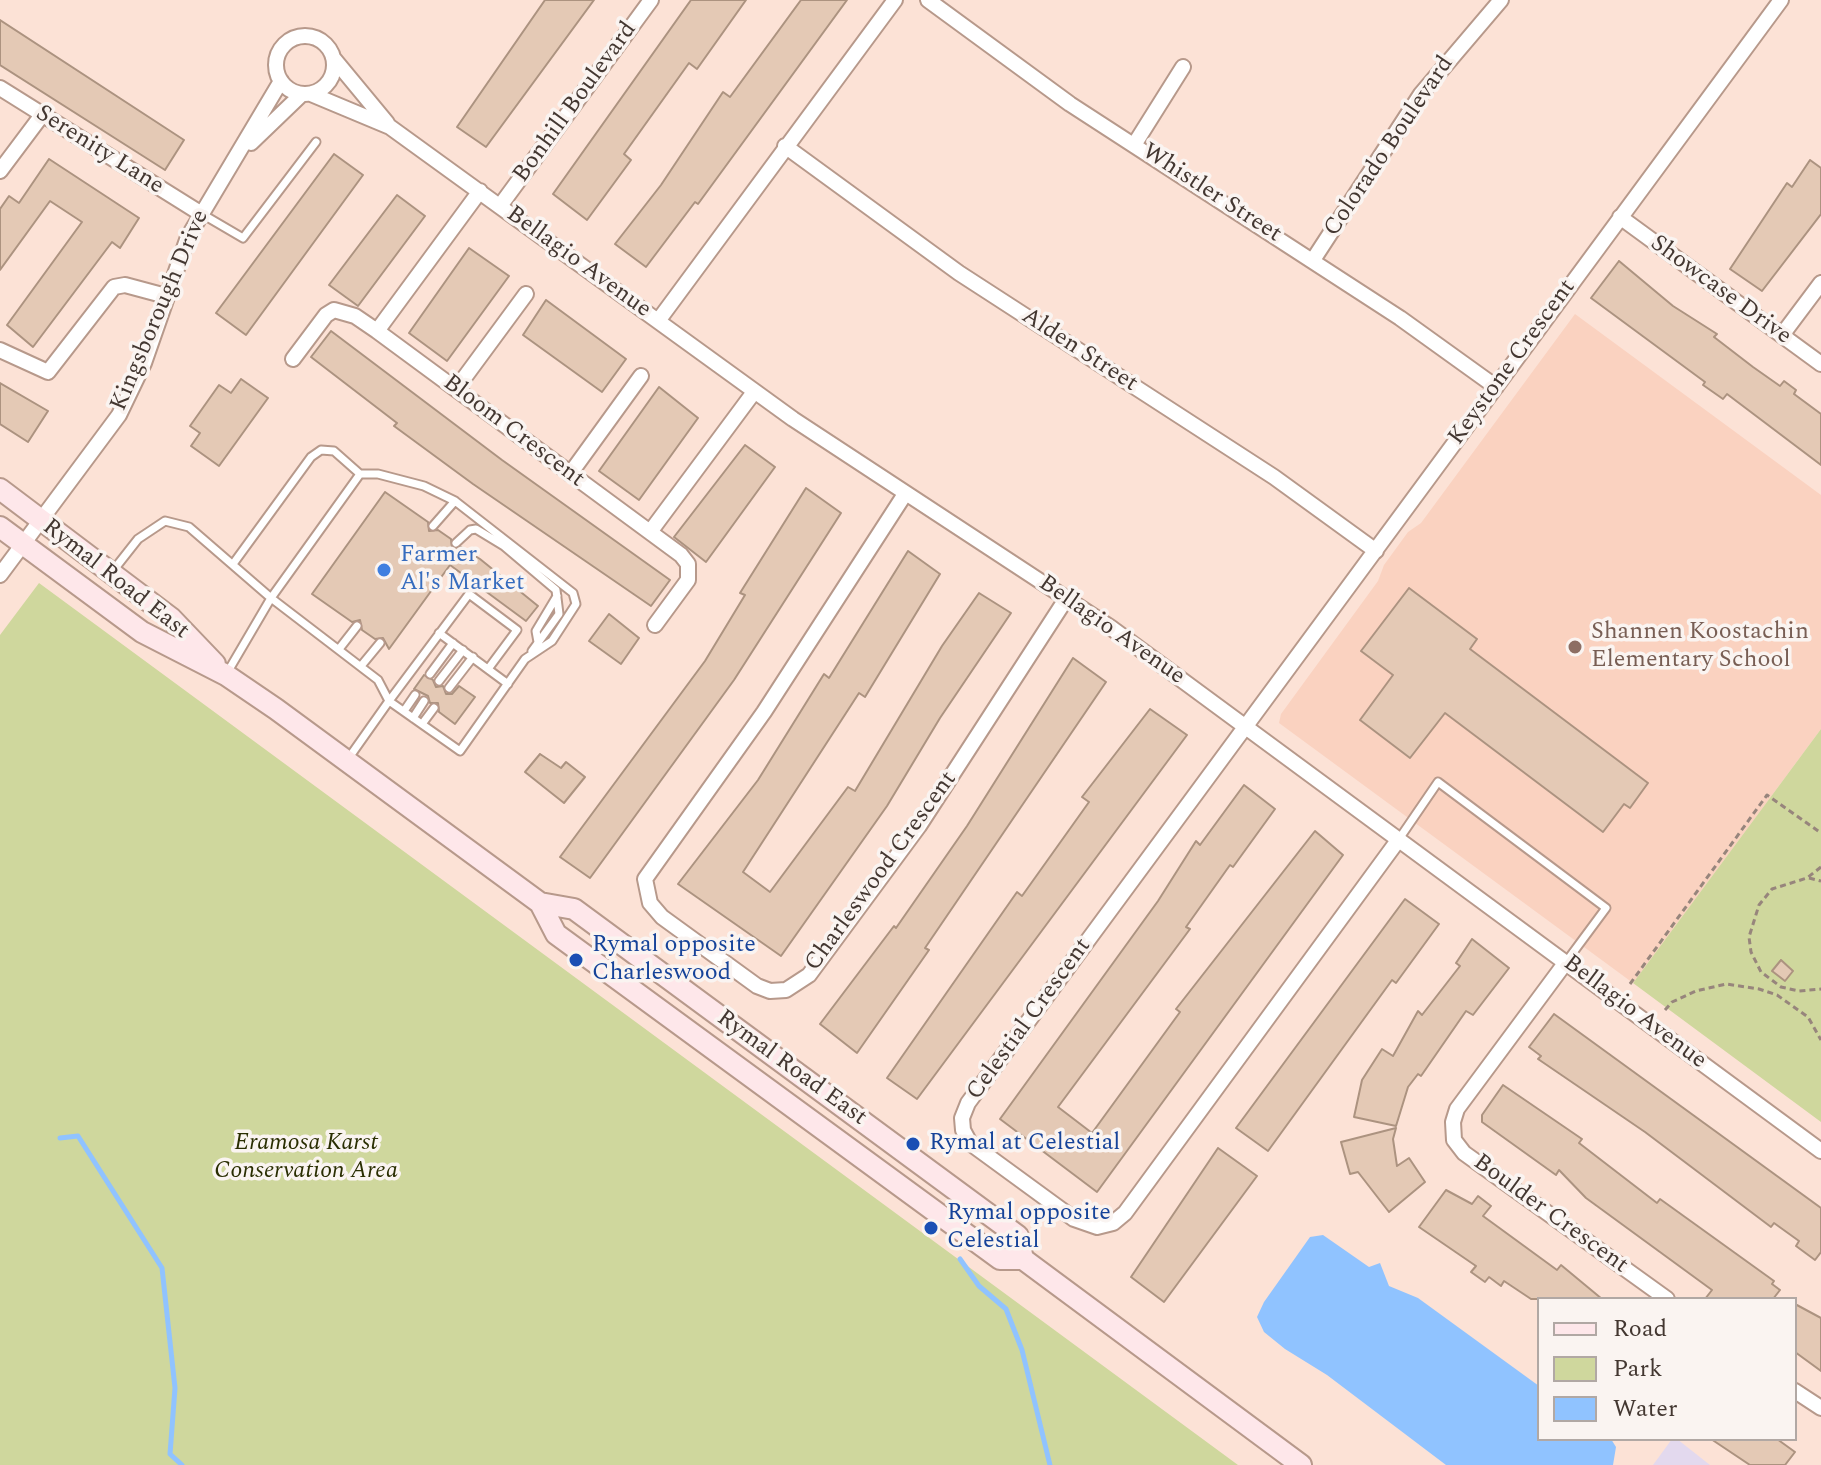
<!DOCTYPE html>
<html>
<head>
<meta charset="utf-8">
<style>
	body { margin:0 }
	#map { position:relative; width:1821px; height:1465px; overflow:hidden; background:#fce2d6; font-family:Spectral,serif }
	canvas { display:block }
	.legend { position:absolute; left:1537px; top:1297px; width:260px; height:144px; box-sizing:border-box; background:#faf4f1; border:2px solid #b1a8a4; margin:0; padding:10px 14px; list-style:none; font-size:24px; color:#433731 }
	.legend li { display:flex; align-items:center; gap:16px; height:40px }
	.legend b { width:40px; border:2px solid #b1a8a4 }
</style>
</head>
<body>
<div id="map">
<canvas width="1821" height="1465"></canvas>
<ul class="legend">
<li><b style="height:10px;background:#fee7ea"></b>Road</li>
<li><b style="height:22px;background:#cfd79d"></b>Park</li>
<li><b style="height:22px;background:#90c3ff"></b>Water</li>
</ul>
</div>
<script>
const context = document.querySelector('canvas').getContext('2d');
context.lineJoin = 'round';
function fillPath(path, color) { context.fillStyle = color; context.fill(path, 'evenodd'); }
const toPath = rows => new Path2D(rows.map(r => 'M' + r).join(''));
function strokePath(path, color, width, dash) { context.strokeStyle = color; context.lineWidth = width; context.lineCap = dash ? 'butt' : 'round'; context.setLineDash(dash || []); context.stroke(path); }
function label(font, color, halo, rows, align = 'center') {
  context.font = font + ' Spectral,serif'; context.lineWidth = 7; context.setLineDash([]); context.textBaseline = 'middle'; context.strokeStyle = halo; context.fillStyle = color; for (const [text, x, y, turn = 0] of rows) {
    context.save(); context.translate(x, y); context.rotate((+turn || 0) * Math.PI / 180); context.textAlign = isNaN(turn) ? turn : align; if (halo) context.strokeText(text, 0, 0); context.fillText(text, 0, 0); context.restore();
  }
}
const commercial = toPath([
	[1672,1439,1677,1439,1710,1465,1653,1465]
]);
const built = toPath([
	[1575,314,1821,495,1821,729,1633,983,1279,723,1281,714,1378,581,1384,565,1408,532,1421,523]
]);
const green = toPath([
	[39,583,1238,1465,0,1465,0,635],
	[1821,729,1821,1122,1633,983]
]);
const water = toPath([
	[1323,1235,1369,1267,1380,1263,1389,1286,1418,1298,1539,1386,1539,1439,1611,1439,1616,1447,1613,1465,1446,1465,1327,1375,1285,1349,1264,1332,1257,1317,1264,1302,1310,1237]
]);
const stream = toPath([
	[60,1138,78,1136,162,1268,175,1388,170,1454,182,1465],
	[960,1259,979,1286,1006,1309,1022,1350,1050,1465]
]);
const building = toPath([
	[545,0,594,0,486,147,457,127,545,0],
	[691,0,746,0,697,69,689,63,624,154,631,160,587,220,553,194,691,0],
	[801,0,847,0,698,204,695,202,646,267,615,244,661,185,723,92,730,97,801,0],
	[0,20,184,140,165,170,0,65,0,20],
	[334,154,363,175,246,335,216,313,334,154],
	[49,159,139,218,120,248,112,242,33,347,7,325,82,222,50,201,0,270,0,209,9,196,19,203,49,159],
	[1810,160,1821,168,1821,214,1762,291,1730,269,1787,183,1792,187,1810,160],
	[397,195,425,216,358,306,329,285,397,195],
	[469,248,509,276,447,361,409,333,469,248],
	[1619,261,1673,306,1717,334,1714,337,1753,367,1780,386,1784,381,1796,390,1794,394,1821,414,1821,465,1727,394,1723,399,1703,385,1705,382,1591,298,1619,261],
	[546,300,626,359,602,392,523,335,546,300],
	[331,331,502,460,670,580,651,606,473,484,394,426,397,423,311,357,331,331],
	[241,379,268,398,219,466,191,446,200,433,190,426,219,385,231,393,241,379],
	[0,383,48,411,28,442,0,424,0,383],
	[659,387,698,418,639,500,599,471,659,387],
	[745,445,775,467,706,562,674,537,745,445],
	[806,488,841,513,734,680,590,878,560,857,705,661,745,595,740,593,806,488],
	[385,492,428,522,429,531,438,530,451,539,452,548,461,547,480,559,538,606,526,621,450,565,389,649,383,638,375,639,362,630,360,620,352,622,312,594,385,492],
	[908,551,940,574,865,697,859,693,743,872,770,892,848,787,855,791,942,646,979,593,1011,613,940,718,887,806,781,956,678,884,758,780,824,674,829,678,908,551],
	[1409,588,1477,639,1470,649,1648,783,1630,808,1624,804,1603,832,1445,713,1410,758,1360,720,1393,675,1361,651,1409,588],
	[609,614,639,638,621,664,589,641,609,614],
	[1073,658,1106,682,925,948,929,950,857,1053,820,1024,894,926,896,928,967,826,1073,658],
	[424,675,433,680,436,687,443,686,446,694,452,694,459,686,475,697,455,724,439,712,438,703,430,703,428,696,414,689,424,675],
	[1150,709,1187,735,917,1099,887,1078,1017,892,1022,896,1089,802,1082,797,1150,709],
	[540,754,561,768,566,762,585,777,564,803,525,772,540,754],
	[1244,785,1275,809,1233,867,1230,865,1186,927,1190,929,1058,1107,1092,1133,1180,1012,1176,1009,1315,831,1343,855,1097,1192,1000,1119,1158,901,1196,841,1200,845,1244,785],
	[1405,899,1439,924,1396,983,1392,980,1268,1151,1236,1128,1405,899],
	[1472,939,1509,968,1473,1015,1466,1011,1421,1076,1418,1074,1408,1087,1396,1126,1354,1117,1362,1080,1382,1049,1393,1056,1418,1011,1422,1015,1460,966,1456,963,1472,939],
	[1781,960,1793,971,1785,981,1772,971,1781,960],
	[1554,1014,1821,1208,1821,1252,1815,1260,1796,1246,1799,1241,1774,1223,1771,1227,1645,1132,1538,1059,1541,1056,1529,1047,1554,1014],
	[1503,1085,1582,1139,1579,1143,1657,1203,1660,1199,1774,1281,1772,1284,1780,1290,1773,1299,1705,1299,1712,1290,1586,1198,1559,1170,1556,1175,1482,1122,1482,1115,1503,1085],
	[1396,1128,1393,1139,1397,1166,1409,1158,1425,1182,1389,1212,1358,1172,1350,1174,1341,1142,1396,1128],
	[1218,1148,1257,1176,1164,1302,1131,1277,1218,1148],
	[1446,1190,1472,1204,1478,1196,1491,1206,1483,1216,1557,1270,1561,1265,1602,1299,1531,1299,1504,1281,1501,1286,1489,1277,1485,1282,1471,1272,1476,1266,1419,1227,1446,1190],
	[1795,1304,1821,1318,1821,1371,1795,1352,1795,1304],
	[1711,1439,1777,1439,1795,1452,1785,1465,1750,1465,1711,1439]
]);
const path = toPath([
	[1821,867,1807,878,1772,889,1759,905,1749,937,1751,952,1761,972,1781,987,1799,991,1821,989],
	[1809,878,1821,881],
	[1630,984,1767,795,1821,833],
	[1665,1010,1672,1002,1696,991,1726,984,1759,989,1777,995,1808,1017,1821,1040]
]);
const service = toPath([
	[202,214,243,238,316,142],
	[433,526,455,501],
	[456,543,470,530,476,529,504,546,556,590,559,614,532,651],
	[233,564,311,457,321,450,334,451,360,474,378,474,424,486,455,501,573,593,576,604,552,641,525,659,460,751,389,701,469,594,517,630,488,669],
	[112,572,138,539,165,521,189,527,271,598,360,474],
	[439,633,508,684],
	[538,642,536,631,557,596],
	[339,649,357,626],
	[361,666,380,643],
	[227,673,271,598,378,680,389,701,348,759],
	[430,674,453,643],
	[439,681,463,650],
	[449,688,473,657],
	[404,711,415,695],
	[413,718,424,701],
	[422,724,434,708],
	[1399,839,1438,782,1606,908,1566,962]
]);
const minor = toPath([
	[928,0,1070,104,1400,318,1496,387],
	'276 65a29 29 0 1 1 58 0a29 29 0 1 1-58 0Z',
	[334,59,387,123],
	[0,88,200,213],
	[311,94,390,127,793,419,1110,627,1821,1151],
	[251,143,302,94],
	[1134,145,1183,67],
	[785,146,959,273,1274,477,1376,551],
	[0,171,42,115],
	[480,191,377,331,681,555,688,564,688,580,655,625],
	[500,206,651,0],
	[1620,217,1821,364],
	[1313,260,1421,94,1501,0],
	[658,321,895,0],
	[1782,335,1821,283],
	[0,350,48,372,114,287,125,285,166,296],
	[293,359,326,315,334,310,355,316,377,331],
	[456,389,526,294],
	[570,474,641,376],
	[905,494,764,712,645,879,650,903,662,917,757,986,770,991,786,990,809,975,919,826,1066,599],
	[650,532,754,392],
	[0,575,119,415,144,363,188,237,281,81],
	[1399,839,1125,1213,1113,1223,1097,1227,1074,1219,970,1143,963,1130,962,1118,968,1103,1781,0],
	[1566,962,1457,1109,1453,1122,1454,1140,1464,1153,1667,1299],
	[1795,1391,1821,1408]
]);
const secondary = toPath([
	[0,489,171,618,215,664],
	[0,527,142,632,226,675,276,709,540,903,574,909,1018,1236,1023,1259],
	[540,903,556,934,1000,1259,1023,1259,1301,1465]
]);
const markers = [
	[384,570,8,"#3f7fe0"],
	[1575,647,8,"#8d6e63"],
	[576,960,8,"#1a4fb4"],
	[913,1144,8,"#1a4fb4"],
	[931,1228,8,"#1a4fb4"]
];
const streetNames = [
	["Bonhill Boulevard",576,103,-54],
	["Colorado Boulevard",1390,147,-56],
	["Serenity Lane",99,151,32],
	["Whistler Street",1211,194,33],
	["Bellagio Avenue",578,263,36],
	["Showcase Drive",1720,291,36],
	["Kingsborough Drive",161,311,-67],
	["Alden Street",1079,351,33],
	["Keystone Crescent",1513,363,-54],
	["Bloom Crescent",513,432,37],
	["Rymal Road East",115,580,38],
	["Bellagio Avenue",1111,631,35],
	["Charleswood Crescent",882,872,-54],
	["Bellagio Avenue",1634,1013,37],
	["Celestial Crescent",1030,1020,-54],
	["Rymal Road East",791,1069,36],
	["Boulder Crescent",1550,1215,36]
];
const shopNames = [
	["Farmer",400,556],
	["Al's Market",400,584]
];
const educationNames = [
	["Shannen Koostachin",1591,633],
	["Elementary School",1591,661]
];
const transitNames = [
	["Rymal opposite",592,946],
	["Charleswood",592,974],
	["Rymal at Celestial",929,1144],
	["Rymal opposite",947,1214],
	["Celestial",947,1242]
];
const parkNames = [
	["Eramosa Karst",306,1144],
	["Conservation Area",306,1172]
];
fillPath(commercial, '#e3d9ee');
fillPath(built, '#fad2c0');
fillPath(green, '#cfd79d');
fillPath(water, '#90c3ff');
strokePath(stream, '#90c3ff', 5);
fillPath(building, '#e4c9b5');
strokePath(building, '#ac9380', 2);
strokePath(service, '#b7998b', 11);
strokePath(minor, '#b7998b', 18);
strokePath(secondary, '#b7998b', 24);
strokePath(path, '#97857c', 3, [6, 4]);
strokePath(service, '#fff', 7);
strokePath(minor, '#fff', 14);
strokePath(secondary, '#fee7ea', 20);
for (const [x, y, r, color] of markers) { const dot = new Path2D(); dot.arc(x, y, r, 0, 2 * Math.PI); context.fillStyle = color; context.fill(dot); strokePath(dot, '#faf4f1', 3); }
label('24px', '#433731', '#faf4f1', streetNames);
label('24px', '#366cbe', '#faf4f1', shopNames, 'left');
label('24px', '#785e54', '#faf4f1', educationNames, 'left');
label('24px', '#164399', '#faf4f1', transitNames, 'left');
label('italic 24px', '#2a2e02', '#faf4f1', parkNames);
</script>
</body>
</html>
